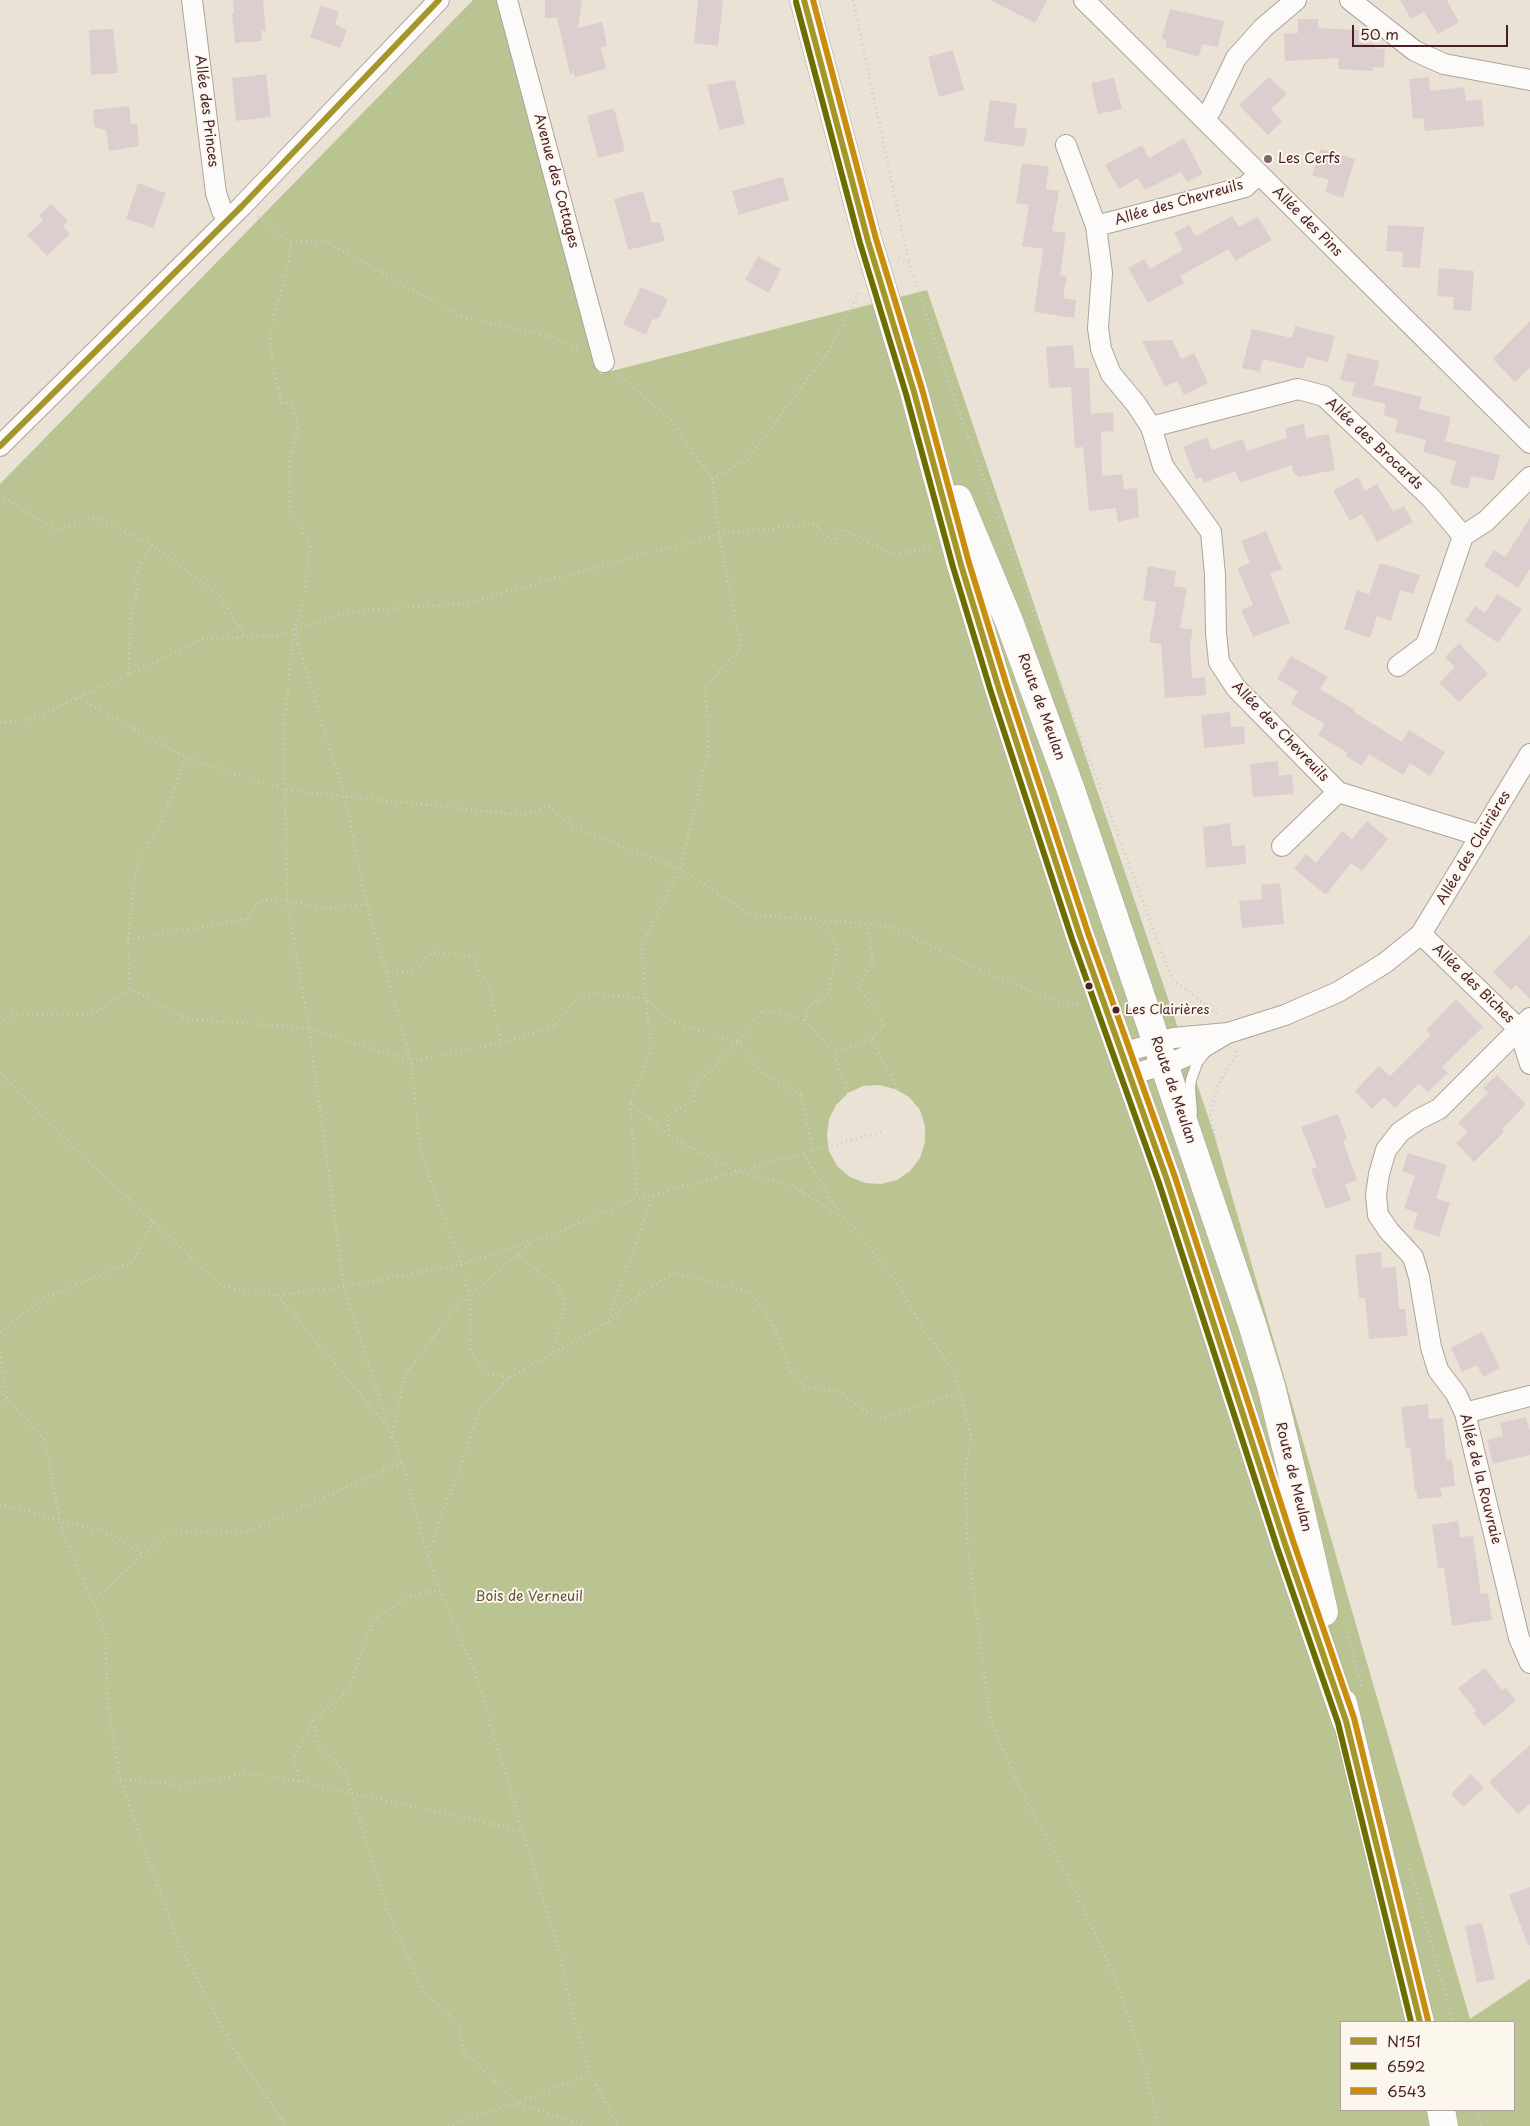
<!DOCTYPE html>
<html>
<head>
<meta charset="utf-8">
<style>
	body { margin:0 }
	#map { position:relative; width:1530px; height:2126px; overflow:hidden; background:#eae3d5; font-family:"Playpen Sans",sans-serif }
	canvas { display:block }
	.legend { position:absolute; left:1340px; top:2021px; width:175px; height:90px; box-sizing:border-box; background:#fbf7ec; border:1px solid #b4a19f; margin:0; padding:6px 9px; list-style:none; font-size:15px; color:#4a1f2b }
	.legend li { display:flex; align-items:center; gap:10px; height:25px }
	.legend b { width:25px; border:1px solid #b4a19f }
	.scale { position:absolute; left:1352px; top:25px; width:156px; height:22px; box-sizing:border-box; border:2px solid #4a1f2b; border-top:0; padding-left:6px; font-size:15px; line-height:18px; white-space:nowrap; color:#4a1f2b; -webkit-text-stroke:4px #fbf7ec; paint-order:stroke }
</style>
</head>
<body>
<div id="map">
<canvas width="1530" height="2126"></canvas>
<ul class="legend">
<li><b style="height:6px;background:#a6962a"></b>N151</li>
<li><b style="height:6px;background:#6e6e00"></b>6592</li>
<li><b style="height:6px;background:#c98e0d"></b>6543</li>
</ul>
<div class="scale">50 m</div>
</div>
<script>
const context = document.querySelector('canvas').getContext('2d');
context.lineJoin = 'round';
function fillPath(path, color) { context.fillStyle = color; context.fill(path, 'evenodd'); }
const toPath = rows => new Path2D(rows.map(r => 'M' + r).join(''));
function strokePath(path, color, width, dash) { context.strokeStyle = color; context.lineWidth = width; context.lineCap = dash ? 'butt' : 'round'; context.setLineDash(dash || []); context.stroke(path); }
function label(font, color, halo, rows, align = 'center') {
  context.font = font + ' "Playpen Sans",sans-serif'; context.lineWidth = 4; context.setLineDash([]); context.textBaseline = 'middle'; context.strokeStyle = halo; context.fillStyle = color; for (const [text, x, y, turn = 0] of rows) {
    context.save(); context.translate(x, y); context.rotate((+turn || 0) * Math.PI / 180); context.textAlign = isNaN(turn) ? turn : align; if (halo) context.strokeText(text, 0, 0); context.fillText(text, 0, 0); context.restore();
  }
}
const forest = toPath([
	[473,0,501,0,600,374,927,290,1214,1134,1470,2019,1530,1979,1530,2126,0,2126,0,484],
	[879,1085,895,1089,909,1097,920,1110,925,1126,925,1142,920,1158,910,1171,897,1180,881,1184,865,1183,850,1177,837,1166,829,1151,827,1135,829,1119,836,1105,848,1093,863,1086],
	[1341,2022,1514,2022,1514,2110,1341,2110]
]);
const building = toPath([
	[233,0,263,0,266,34,261,28,262,41,235,43,232,14,234,13],
	[545,0,582,0,578,28,602,22,607,46,601,48,606,69,575,77,572,69,572,74,570,74,557,18,545,18],
	[698,0,723,0,718,46,694,43],
	[990,0,1047,0,1035,23],
	[1400,0,1447,0,1459,22,1438,34,1424,12,1411,19],
	[321,5,339,12,335,24,347,30,340,48,310,37],
	[1170,9,1224,21,1218,47,1202,44,1199,57,1166,47,1166,40,1162,38],
	[1298,19,1318,19,1318,28,1359,30,1359,43,1375,44,1375,48,1385,49,1384,68,1373,67,1373,71,1338,69,1339,58,1285,61,1284,34,1298,33],
	[113,29,118,73,91,75,89,30],
	[953,50,964,90,939,97,928,57],
	[266,74,271,117,236,121,232,78],
	[1269,77,1287,94,1271,109,1282,121,1268,135,1239,105],
	[1429,77,1430,91,1464,87,1466,101,1482,99,1484,126,1425,131,1423,118,1413,119,1409,79],
	[1114,78,1122,109,1098,114,1091,83],
	[735,80,745,124,719,130,707,85],
	[990,100,1017,104,1014,127,1027,129,1024,147,984,141],
	[129,106,131,124,137,123,139,146,109,151,106,130,94,127,93,110],
	[614,108,625,151,598,158,587,116],
	[1184,138,1203,174,1187,182,1181,172,1145,190,1138,178,1119,189,1105,165,1142,145,1149,158],
	[1321,149,1355,159,1343,198,1325,192,1329,180,1312,175],
	[1022,163,1049,167,1046,189,1059,191,1052,231,1066,233,1060,275,1067,276,1063,298,1076,300,1074,318,1034,312,1043,249,1022,246,1029,205,1016,203],
	[783,177,789,200,739,215,732,191],
	[138,183,166,193,153,228,126,219],
	[643,191,652,223,660,222,665,241,628,250,614,199],
	[51,204,68,221,63,226,70,234,47,256,27,235,43,220,39,215],
	[1232,216,1239,227,1258,217,1272,240,1235,261,1229,249,1180,276,1184,283,1148,303,1128,268,1144,259,1150,269,1183,250,1174,233,1189,225,1196,236],
	[1388,225,1424,227,1420,268,1402,267,1403,252,1386,251],
	[758,256,781,269,769,293,745,280],
	[1439,268,1474,271,1471,311,1453,310,1454,297,1437,296],
	[641,287,668,299,659,318,652,320,646,335,623,324],
	[1530,321,1530,368,1515,382,1493,359],
	[1295,326,1335,336,1328,362,1307,357,1303,369,1263,359,1260,372,1242,368,1252,329,1292,338],
	[1172,340,1181,359,1194,353,1208,383,1184,395,1177,381,1165,387,1142,341],
	[1073,345,1075,368,1089,368,1091,414,1113,412,1114,431,1101,432,1102,476,1122,474,1124,489,1137,488,1139,517,1118,522,1116,508,1089,511,1083,447,1075,448,1071,387,1049,388,1046,347],
	[1347,353,1379,361,1374,385,1422,397,1419,409,1451,417,1445,441,1500,455,1494,481,1471,476,1468,489,1450,484,1456,461,1423,452,1426,440,1395,432,1398,419,1383,415,1386,404,1352,396,1355,383,1340,380],
	[1304,424,1306,438,1329,434,1335,470,1299,477,1293,472,1292,465,1240,483,1235,471,1204,483,1202,477,1196,479,1183,447,1207,437,1212,450,1243,439,1247,451,1287,438,1285,428],
	[1358,477,1365,491,1377,484,1393,512,1404,506,1413,522,1377,542,1362,514,1350,521,1333,491],
	[1530,518,1530,569,1518,588,1484,566,1494,550,1505,557],
	[1266,531,1282,569,1270,574,1290,623,1253,637,1241,610,1253,605,1237,568,1250,563,1241,541],
	[1380,563,1420,575,1413,594,1400,590,1391,621,1377,616,1370,638,1344,629,1357,590,1369,594],
	[1148,566,1176,571,1174,586,1187,588,1180,628,1193,630,1190,645,1192,678,1205,677,1206,695,1165,698,1161,644,1149,642,1156,602,1143,600],
	[1497,594,1522,609,1498,643,1465,621,1475,606,1485,613],
	[1459,643,1488,674,1459,702,1439,683,1455,667,1445,657],
	[1291,656,1328,677,1320,689,1355,710,1354,712,1402,742,1409,730,1445,752,1430,776,1410,763,1403,775,1369,754,1362,766,1346,756,1348,753,1318,735,1325,724,1291,704,1298,691,1277,679],
	[1230,712,1231,727,1244,726,1245,744,1204,748,1201,715],
	[1278,761,1279,776,1292,774,1294,794,1253,797,1250,764],
	[1367,821,1388,839,1362,871,1351,863,1326,895,1294,869,1306,854,1316,863,1342,831,1352,839],
	[1230,823,1232,846,1245,845,1246,864,1206,868,1203,827],
	[1280,883,1284,924,1242,928,1239,901,1262,899,1261,885],
	[1530,935,1530,999,1516,985,1511,990,1493,972],
	[1456,999,1483,1027,1442,1067,1448,1073,1428,1092,1419,1083,1395,1108,1384,1098,1372,1109,1355,1091,1379,1066,1390,1076,1431,1035,1426,1030],
	[1497,1075,1526,1104,1502,1129,1504,1132,1474,1162,1456,1143,1468,1132,1458,1123,1488,1093,1483,1088],
	[1338,1114,1347,1139,1343,1141,1357,1180,1345,1185,1351,1200,1326,1209,1311,1169,1317,1167,1301,1127],
	[1408,1153,1447,1165,1436,1198,1450,1203,1439,1237,1413,1228,1418,1213,1404,1208,1415,1176,1402,1171],
	[1381,1252,1382,1268,1396,1267,1399,1309,1405,1309,1408,1336,1369,1339,1365,1298,1359,1298,1355,1255],
	[1482,1332,1500,1368,1483,1377,1477,1365,1462,1372,1451,1348],
	[1428,1404,1429,1419,1443,1418,1446,1460,1452,1459,1455,1486,1440,1488,1442,1497,1417,1499,1417,1490,1415,1491,1410,1448,1406,1449,1401,1407],
	[1526,1417,1530,1431,1530,1455,1493,1464,1487,1440,1503,1436,1500,1423],
	[1458,1521,1460,1537,1473,1536,1481,1594,1488,1593,1492,1620,1452,1626,1444,1568,1438,1568,1432,1525],
	[1485,1668,1502,1690,1506,1688,1516,1701,1484,1726,1473,1713,1476,1711,1458,1688],
	[1530,1745,1530,1804,1518,1814,1489,1782],
	[1471,1774,1484,1788,1463,1807,1451,1794],
	[1530,1887,1530,1945,1528,1945,1509,1895],
	[1482,1923,1495,1979,1477,1983,1465,1926]
]);
const path = toPath([
	[853,0,909,263],
	[258,217,291,243,288,264,270,334,273,370,282,403,291,403,298,425,290,460,290,509,310,544,305,592,294,631,284,726,287,901,309,1028,344,1287,389,1428,402,1462,428,1557,440,1590,475,1672,559,1952,574,2020,590,2073,618,2126],
	[291,243,323,240,460,316,555,338,579,350],
	[899,258,909,263,950,388,1172,979,1218,1014],
	[618,374,670,419,712,479,719,534,741,648,706,686,708,754,680,869,750,914,889,926,993,976,1069,1006,1080,1002],
	[712,479,747,460,830,349,859,293],
	[0,495,56,530,94,517,152,545,217,593,246,637],
	[295,634,345,797,367,905,411,1061,421,1155,461,1264,470,1296,470,1347,474,1357,488,1373,509,1378],
	[128,674,131,615,138,589,133,579,152,545],
	[77,698,186,757,285,790,523,815,548,806,574,827,680,869,641,947,651,1051,630,1102,637,1198],
	[0,723,33,719,203,639,281,635,348,612,466,603,719,534,815,524,834,544,843,529,894,555,932,546],
	[128,940,247,919,260,900,287,901,322,908,367,905],
	[387,974,414,971,433,952,475,957,479,975,489,983,501,1043],
	[130,989,128,940,136,865,159,828,186,757],
	[805,1020,834,1053],
	[0,1024,12,1015,93,1014,130,989,187,1019,309,1028,411,1061,501,1043,555,1026,573,1001,598,994,644,998,671,1021,739,1042,761,1072,801,1095,813,1151],
	[872,1039,898,1090],
	[0,1073,74,1148,222,1286,277,1295,344,1287,461,1264,556,1233,637,1198,653,1195,881,1132],
	[848,1093,834,1053,872,1039,883,1025,880,1014,858,987,873,962,867,924],
	[630,1102,669,1136,738,1172,790,1184,839,1215],
	[669,1136,668,1115,694,1101,694,1086,739,1042,763,1010,805,1020,809,1005,828,996,838,947,822,920],
	[1217,1140,1210,1114,1218,1085,1236,1055,1236,1050],
	[804,1154,842,1217,856,1229,902,1290,923,1329,955,1372,971,1435,965,1476,968,1548,990,1719,1019,1786,1077,1895,1117,1981,1147,2076,1159,2126],
	[518,1254,537,1271,558,1286,565,1305,552,1352],
	[277,1295,387,1426],
	[609,1321,631,1300,674,1273,751,1292,774,1326,791,1372,803,1386,840,1392,864,1411,882,1419,960,1392],
	[0,1332,43,1299,133,1261,153,1221],
	[0,1352,7,1399,0,1403],
	[0,1391,44,1439,62,1532,106,1632,107,1700,120,1779,179,1945,235,2051,287,2126],
	[392,1437,404,1376,454,1309,532,1242],
	[0,1504,112,1534,143,1555,171,1531,250,1531,402,1462],
	[428,1556,481,1407,509,1378,607,1323,653,1195],
	[93,1601,143,1555],
	[1345,1622,1362,1689],
	[313,1721,319,1746,345,1772,387,1909,423,1991,459,2024,463,2051,518,2103,590,2073],
	[120,1779,181,1785,246,1773,299,1781,522,1831],
	[299,1781,294,1757,313,1721,348,1690,374,1620,411,1595,440,1590],
	[1409,1864,1453,2022],
	[1477,2110,1482,2126],
	[448,2126,518,2103,584,2126]
]);
const service = toPath([
	[1192,1113,1190,1088,1191,1080,1197,1063,1206,1051]
]);
const minor = toPath([
	[192,0,216,193,222,211,229,219],
	[507,0,604,362],
	[1084,0,1530,443],
	[1350,0,1415,51,1444,64,1530,80],
	[1203,118,1211,110,1236,58,1263,28,1296,0],
	[1066,145,1096,226,1102,273,1098,328,1101,349,1111,374,1136,404,1151,427,1163,466,1211,532,1215,575,1216,633,1219,662,1236,688,1338,792,1481,836],
	[1096,226,1245,187,1259,174],
	[1151,427,1298,389,1324,396,1431,498,1463,536,1486,521,1530,477],
	[0,446,242,206,439,0],
	[1398,666,1426,645,1463,536],
	[1282,846,1338,792],
	[1421,934,1519,1029,1530,1064],
	[1530,1018,1439,1109,1419,1119,1400,1132,1386,1150,1379,1174,1376,1195,1378,1215,1389,1231,1413,1257,1419,1277,1431,1347,1438,1370,1456,1394,1465,1413,1519,1638,1530,1663],
	[1122,1053,1173,1038,1228,1033,1285,1015,1338,992,1385,963,1421,934,1530,754],
	[1130,1075,1173,1062,1194,1053,1224,1035],
	[1465,1413,1530,1396]
]);
const secondary = toPath([
	[804,0,868,241,914,392,961,565,999,689,1080,936,1167,1180,1285,1544,1346,1721],
	[958,499,1009,621,1070,787,1252,1324,1271,1386,1290,1464,1324,1612],
	[1343,1703,1420,2022],
	[1441,2110,1444,2126]
]);
const bus1 = toPath([
	[804,0,868,241,914,392,961,565,999,689,1080,936,1167,1180,1285,1544,1346,1721,1420,2022],
	[0,446,242,206,439,0]
]);
const bus2 = toPath([
	[796,2,860,243,906,394,953,567,991,692,1072,939,1159,1183,1277,1547,1338,1723,1411,2022]
]);
const bus3 = toPath([
	[813,0,876,239,922,389,969,563,1007,686,1088,933,1175,1177,1293,1541,1354,1718,1428,2020]
]);
const markers = [
	[1268,159,5,"#826466"],
	[1089,986,4.5,"#4a1f2b"],
	[1116,1010,4.5,"#4a1f2b"]
];
const busNames = [
	["Les Clairières",1125,1010]
];
const streetNames = [
	["Allée des Princes",206,111,83],
	["Avenue des Cottages",556,181,75],
	["Allée des Chevreuils",1179,203,-16],
	["Allée des Pins",1307,222,45],
	["Allée des Brocards",1374,444,43],
	["Route de Meulan",1041,707,70],
	["Allée des Chevreuils",1280,732,46],
	["Allée des Clairières",1474,848,-59],
	["Allée des Biches",1473,984,44],
	["Route de Meulan",1173,1090,71],
	["Route de Meulan",1293,1477,76],
	["Allée de la Rouvraie",1480,1479,76]
];
const poiNames = [
	["Les Cerfs",1278,159]
];
const parkNames = [
	["Bois de Verneuil",529,1597]
];
fillPath(forest, '#bac492');
fillPath(building, '#dccece');
strokePath(service, '#aca39c', 12);
strokePath(minor, '#aca39c', 22);
strokePath(secondary, '#aca39c', 29);
strokePath(path, '#cfcac7', 3, [1, 4]);
strokePath(service, '#fcfbf9', 10);
strokePath(minor, '#fcfbf9', 20);
strokePath(secondary, '#fcfbf9', 28);
strokePath(bus1, '#a6962a', 6);
strokePath(bus2, '#6e6e00', 6);
strokePath(bus3, '#c98e0d', 6);
for (const [x, y, r, color] of markers) { const dot = new Path2D(); dot.arc(x, y, r, 0, 2 * Math.PI); context.fillStyle = color; context.fill(dot); strokePath(dot, '#fbf7ec', 2); }
label('13px', '#4a1f2b', '#fbf7ec', busNames, 'left');
label('14px', '#4a1f2b', '#fbf7ec', streetNames);
label('14px', '#4a1f2b', '#fbf7ec', poiNames, 'left');
label('14px', '#6b513d', '#fbf7ec', parkNames);
</script>
</body>
</html>
